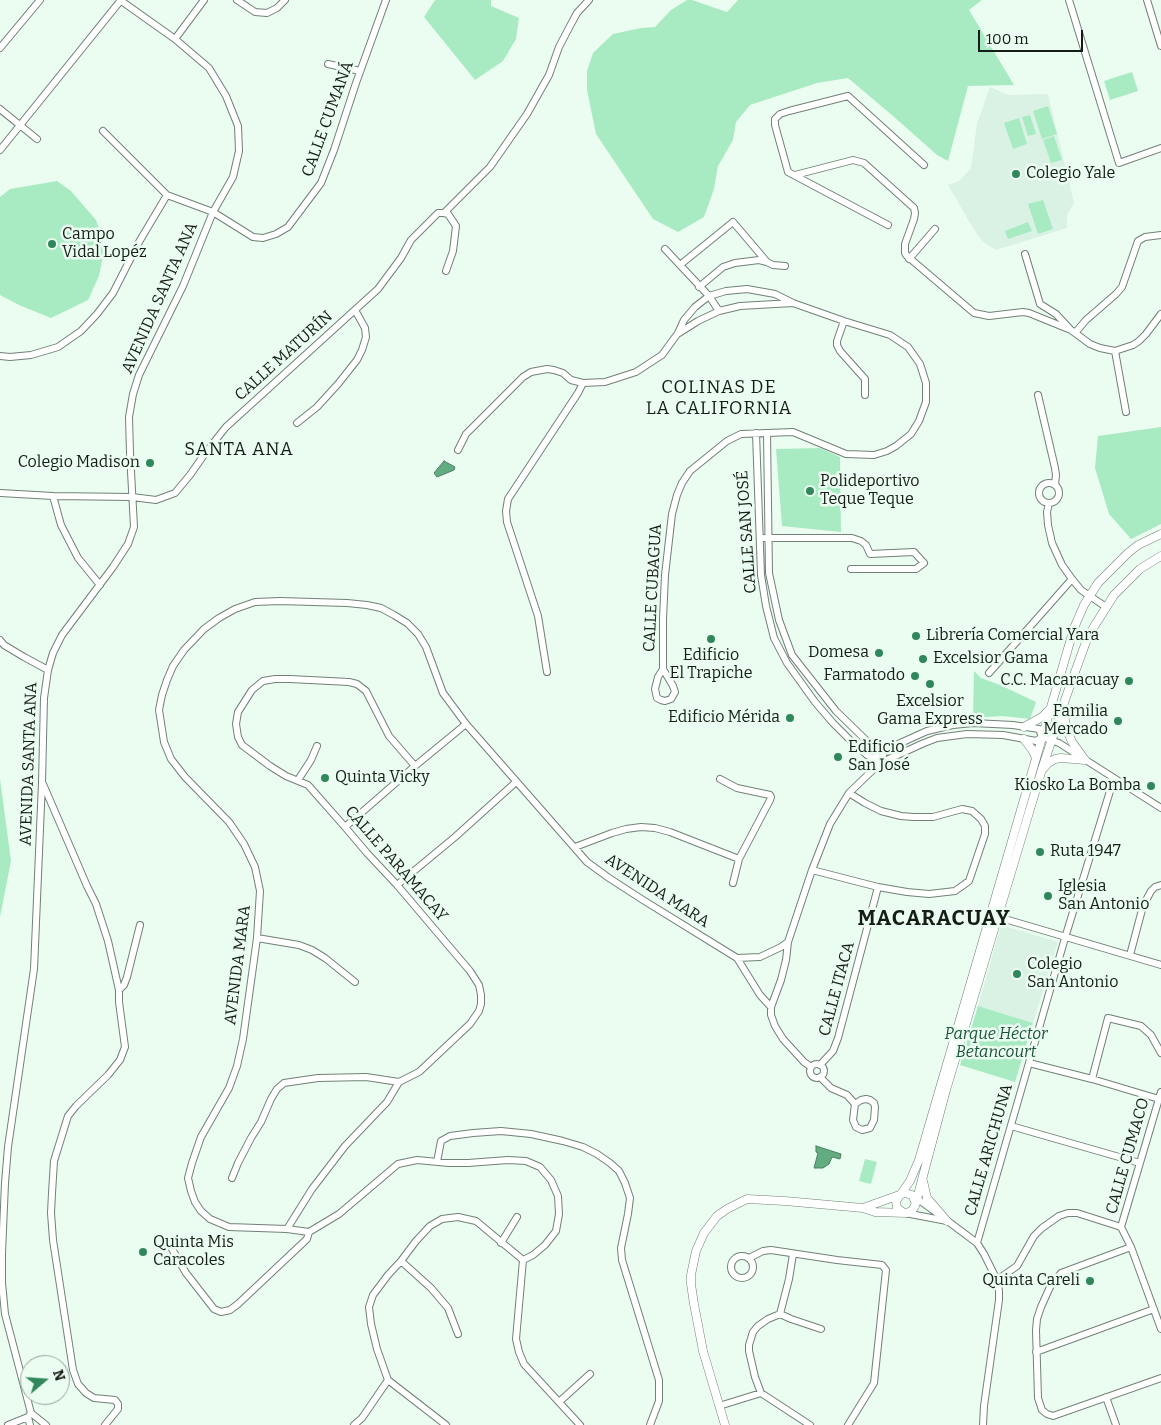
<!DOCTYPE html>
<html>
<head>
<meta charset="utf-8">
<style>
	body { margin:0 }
	#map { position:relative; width:1161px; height:1425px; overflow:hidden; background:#ebfcf1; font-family:Bitter,serif }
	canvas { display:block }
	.north { position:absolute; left:20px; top:1355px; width:50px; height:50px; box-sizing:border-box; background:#ebfcf1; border:1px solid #96a29a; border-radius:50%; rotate:72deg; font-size:14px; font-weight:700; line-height:20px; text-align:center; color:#161c18 }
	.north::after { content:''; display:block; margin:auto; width:18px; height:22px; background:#31875c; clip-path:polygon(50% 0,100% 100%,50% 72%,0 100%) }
	.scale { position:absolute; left:978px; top:30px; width:105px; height:22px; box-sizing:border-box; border:2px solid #161c18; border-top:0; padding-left:6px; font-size:15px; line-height:18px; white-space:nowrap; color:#161c18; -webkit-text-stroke:4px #ebfcf1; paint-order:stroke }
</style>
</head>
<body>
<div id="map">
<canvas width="1161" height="1425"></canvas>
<div class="north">N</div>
<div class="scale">100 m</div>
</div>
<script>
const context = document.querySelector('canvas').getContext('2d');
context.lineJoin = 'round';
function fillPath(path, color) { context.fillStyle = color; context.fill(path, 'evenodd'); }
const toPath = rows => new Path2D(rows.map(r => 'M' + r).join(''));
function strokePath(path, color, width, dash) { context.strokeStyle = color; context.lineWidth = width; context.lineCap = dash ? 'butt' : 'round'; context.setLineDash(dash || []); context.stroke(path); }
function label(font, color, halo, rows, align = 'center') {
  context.font = font + ' Bitter,serif'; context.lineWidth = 5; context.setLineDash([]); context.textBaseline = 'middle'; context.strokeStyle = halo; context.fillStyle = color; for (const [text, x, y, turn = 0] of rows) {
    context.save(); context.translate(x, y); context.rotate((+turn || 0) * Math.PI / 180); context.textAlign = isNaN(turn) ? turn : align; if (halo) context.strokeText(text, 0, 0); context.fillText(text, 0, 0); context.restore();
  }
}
const built = toPath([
	[990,87,1008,95,1048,94,1074,203,1067,214,1067,228,996,250,983,242,973,228,948,185,959,181,971,168,977,124],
	[1001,925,1058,942,1033,1023,978,1006]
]);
const green = toPath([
	[435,0,491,0,491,6,519,18,516,39,503,61,475,80,424,17],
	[687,0,692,0,727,12,738,0,982,0,969,10,1014,85,968,86,948,161,937,155,893,116,848,78,817,83,750,105,736,122,733,140,718,166,714,189,704,217,678,232,653,219,596,134,587,90,587,71,593,53,613,34,641,28,655,27,671,10],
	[1132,72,1138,91,1110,100,1104,81],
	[1048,106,1057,134,1042,139,1033,111],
	[1030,115,1036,134,1028,136,1022,117],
	[1019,118,1027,144,1013,149,1004,123],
	[1054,136,1062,160,1051,163,1043,140],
	[57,181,71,191,96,220,102,236,104,252,99,276,88,300,51,318,19,305,0,295,0,197,10,189],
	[1043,200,1053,229,1038,234,1028,204],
	[1028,222,1032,231,1008,239,1005,231],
	[1161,427,1161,524,1131,539,1109,514,1095,468,1098,436],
	[820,448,840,457,841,532,782,526,776,449],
	[974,671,981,678,1000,685,1036,702,1030,719,1002,716,973,718],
	[0,779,11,861,0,917],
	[978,1006,1033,1023,1015,1082,960,1065],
	[865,1159,877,1162,871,1184,859,1181]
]);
const water = toPath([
	[444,461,455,467,454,470,437,477,434,473,444,461],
	[816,1146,841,1154,840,1159,832,1157,829,1164,823,1168,814,1168,818,1153,816,1152,816,1146]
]);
const minor = toPath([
	[237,0,255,12,267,13,277,8,285,0],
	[1069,0,1119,163,1161,148],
	[1147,0,1161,46],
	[175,39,204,0],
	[0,48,40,0],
	[328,64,360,71],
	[0,109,37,139],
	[103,131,167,195,213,212,253,237,263,238,276,234,288,227,321,183,334,150,356,83,386,0],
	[0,150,121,0],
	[795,175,853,160,864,163,914,208,915,213,914,219,905,244,905,253,907,256,974,313,989,316,1023,312,1029,313,1071,330,1090,344,1100,348,1115,351,1133,345,1139,341,1146,334,1161,314],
	[444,213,448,214,456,226,453,251,446,271],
	[888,225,788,172,775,125,775,119,780,114,789,111,848,96,924,165],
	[665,249,709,296,719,311],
	[1025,254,1040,304,1056,314,1070,329],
	[909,259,935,229],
	[680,265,733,222,767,262],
	[699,287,723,267,735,263,759,260,767,262,773,265,785,266],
	[844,321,837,341,837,345,840,351,865,379,865,395],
	[679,333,698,321,719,311,740,306,793,303],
	[1075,333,1086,320,1116,294,1122,287,1138,241,1145,237,1161,235],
	[1115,351,1126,412],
	[0,356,10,357,31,355,58,347,81,331,97,314,113,293,139,242,167,195],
	[1038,395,1055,468,1056,475,1055,485],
	[297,423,317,407,338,384,357,360,362,350,366,337,365,328,355,310],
	[756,433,761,575,766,606,774,638,787,663,815,702,833,723,852,742,867,755,880,763],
	[767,433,769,573,779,620,792,655,836,711,873,747,880,763],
	[458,450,466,434,523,377,531,372,547,369,554,370,563,373,571,380,583,383,605,382,636,372,662,355,678,333,684,320,695,307,709,296,726,291,747,289,775,294,793,303,844,321,890,335,908,347,920,364,926,383,926,402,919,421,911,434,896,446,887,451,874,455,846,454,793,432,741,434,727,441,690,471,682,483,677,495,672,514,665,575,663,619,663,669,658,677,655,689,657,698,661,700,665,701,671,699,675,692,673,686,663,669],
	'1039 493a10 10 0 1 1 20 0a10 10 0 1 1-20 0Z',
	[0,493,53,496,132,497,156,500,175,493,190,475,206,452,226,427,378,289,401,258,411,240,438,213,444,213,490,167,527,114,549,75,559,47,570,26,577,13,589,0],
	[53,496,61,525,78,558,100,585],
	[1049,503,1047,512,1048,525,1052,543,1062,565,1072,579,1081,590,1106,607],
	[764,538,852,538,861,541,866,545,870,554,914,552,924,563,916,569,851,569],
	[0,640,4,645,24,657,48,670],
	[547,672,538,616,507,522,506,511,508,499,578,393,583,383],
	[989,673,1072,579],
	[1047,739,1059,743,1161,808],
	[880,763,885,750,927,731,953,725,973,723,1013,725,1039,729,1042,737],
	[720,779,737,788,770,795,771,797,770,800,739,859,733,883],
	[298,780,311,760,317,746],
	[43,784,87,886,96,904,108,941,119,990,119,1002,125,1047,120,1060,108,1075,76,1106,68,1116,54,1161,52,1193,51,1213,53,1240,73,1370,78,1384,86,1393,94,1398,115,1400,118,1404,118,1409,105,1425],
	[345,827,415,766,466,724],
	[575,847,612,833,626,829,641,827,655,828,670,832,739,859],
	[812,870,878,887,907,892,929,894,955,891,969,881,985,834,985,826,981,819,972,811,962,809,933,817,913,817,901,816,881,811,865,803,849,793],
	[397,885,455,837,516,782],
	[998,917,1161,965],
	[257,938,299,945,312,950,325,958,355,982],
	[1130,955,1143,906,1151,891,1155,887,1161,885],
	[737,958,760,995,771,1007],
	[119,990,124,985,127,977,140,925],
	[1029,1063,1092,1079,1159,1099],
	'810 1071a7 7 0 1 1 14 0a7 7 0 1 1-14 0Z',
	[820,1065,833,1051,838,1038,878,887],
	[811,1067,804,1062,783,1039,775,1026,771,1015,771,1007,781,980,786,960,788,942,812,870,830,824,849,793,880,763,924,743,937,738,967,734,1003,735,1036,741,1042,737],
	[820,1077,831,1088,847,1095,855,1104],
	[1092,1079,1108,1018,1141,1026,1151,1035,1161,1053],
	[866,1099,870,1100,874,1103,875,1107,874,1120,870,1128,862,1130,856,1127,853,1120,855,1104,861,1100,866,1099],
	[1011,1126,1140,1163],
	[437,1162,441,1141,450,1136,473,1133,501,1131,531,1134,563,1141,583,1147,597,1154,610,1163,619,1171,625,1183,630,1198,628,1214,621,1248,622,1260,659,1380,659,1401,650,1425],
	[232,1178,238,1163,251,1138,261,1122,271,1099,277,1089,284,1083,318,1078,366,1077,399,1082],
	[915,1197,937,1213],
	[905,1213,947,1221],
	[945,1219,977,1243,984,1254,997,1280,999,1291,999,1300,984,1406,983,1425],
	[1121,1227,1161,1092],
	[1121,1227,1131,1247,1161,1329],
	[287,1229,312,1189,345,1146,387,1102,399,1082,419,1072,470,1024,479,1011,481,1004,481,995,479,985,470,971,397,885,367,853,345,827,308,785,286,776,270,766,242,745,238,737,236,724,238,712,252,690,263,681,275,679,290,679,349,682,357,684,366,691,389,736,415,766],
	[168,1242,186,1273,214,1309,221,1312,230,1310,238,1304,307,1239,309,1232],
	[501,1243,517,1217],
	[977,1243,1065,938,1114,778],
	[1131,1247,1061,1273,1050,1287,1041,1307,1037,1319,1036,1330,1038,1398,1042,1410,1047,1414,1053,1416,1161,1378],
	'731 1267a11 11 0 1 1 22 0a11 11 0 1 1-22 0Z',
	[749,1258,763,1251,771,1250,837,1260,882,1265,886,1270,874,1383,848,1425],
	[523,1260,533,1255,545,1245,556,1231,559,1214,558,1196,551,1180,540,1167,526,1161,508,1160,468,1163,449,1163,417,1160,398,1164,339,1214,309,1232,287,1229,229,1227,210,1219,201,1211,195,1202,191,1191,188,1178,192,1163,201,1137,229,1088,237,1066,243,1039,257,938,260,891,255,867,244,844,229,822,185,777,171,759,164,742,159,710,162,695,167,680,173,666,184,650,204,629,219,618,235,609,255,602,280,601,347,603,367,605,381,608,394,615,407,623,418,634,426,647,443,693,466,724,587,862,609,878,643,900,737,958,760,957,781,947,788,942],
	[523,1260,516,1339,519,1352,524,1364,580,1425],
	[401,1261,431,1288,448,1308,458,1334],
	[997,1280,1017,1266,1034,1236,1042,1228,1059,1216,1068,1213,1077,1213,1121,1227],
	[780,1314,789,1279,793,1254],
	[1036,1352,1154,1309],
	[388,1380,446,1425],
	[1106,1397,1116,1425],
	[559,1402,590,1374],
	[719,1406,761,1393],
	[31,1413,5,1314,2,1283,2,1253,5,1183,8,1147,34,969,42,782,44,698,48,670,53,653,62,635,113,567,128,544,134,527,130,453,129,417,133,394,139,375,183,286,213,212,233,177,239,151,238,126,226,96,209,68,175,39,120,0],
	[31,1413,46,1425],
	[28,1417,30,1425],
	[8,1425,28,1417,31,1413],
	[354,1425,362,1418,388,1380,377,1349,371,1324,369,1307,373,1295,388,1275,401,1261,416,1241,430,1226,442,1219,458,1217,476,1221,523,1260],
	[810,1425,761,1393,755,1377,749,1351,749,1345,753,1332,758,1326,768,1319,780,1314,791,1319,821,1329]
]);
const tertiary = toPath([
	[1063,708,1066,727,1072,742,1085,760],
	[1024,727,1042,717,1048,711],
	[1024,739,1033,751,1036,758],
	[1044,768,1048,763,1055,759,1061,758,1085,760],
	[923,1181,927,1198,947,1221],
	[915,1206,946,1090,1042,769,1066,697,1087,639,1095,625,1114,595,1140,569,1161,556],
	[904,1213,897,1208,896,1201,910,1181,919,1160,1074,628,1084,605,1098,583,1128,553,1138,545,1161,534],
	[725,1425,703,1351,694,1304,691,1284,691,1275,696,1251,704,1233,717,1216,727,1209,747,1199,785,1201,863,1208,875,1212,906,1213,912,1211,916,1203,912,1195,905,1193,863,1208]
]);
const markers = [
	[1016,174,5,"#31875c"],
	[52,244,5,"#31875c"],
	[150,463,5,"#31875c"],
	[810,491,5,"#31875c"],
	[916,636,5,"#31875c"],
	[711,639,5,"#31875c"],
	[879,653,5,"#31875c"],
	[923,659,5,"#31875c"],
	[915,676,5,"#31875c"],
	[1129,681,5,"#31875c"],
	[930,684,5,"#31875c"],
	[790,718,5,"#31875c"],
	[1118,721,5,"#31875c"],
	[838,757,5,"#31875c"],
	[325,778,5,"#31875c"],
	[1151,786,5,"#31875c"],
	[1040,852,5,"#31875c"],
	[1048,896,5,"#31875c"],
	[1017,974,5,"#31875c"],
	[143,1252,5,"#31875c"],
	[1090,1281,5,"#31875c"]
];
const streetNames = [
	["CALLE CUMANÁ",328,119,-70],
	["AVENIDA SANTA ANA",160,298,-66],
	["CALLE MATURÍN",284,356,-42],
	["CALLE SAN JOSÉ",747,532,-94],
	["CALLE CUBAGUA",653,588,-87],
	["AVENIDA SANTA ANA",29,764,-88],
	["CALLE PARAMACAY",396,864,49],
	["AVENIDA MARA",657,891,33],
	["AVENIDA MARA",238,965,-83],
	["CALLE ITACA",837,989,-75],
	["CALLE ARICHUNA",989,1150,-74],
	["CALLE CUMACO",1128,1156,-74]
];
const poiNames = [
	["Colegio Yale",1026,174],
	["Campo",62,235],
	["Vidal Lopéz",62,253],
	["Colegio Madison",140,463,"right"],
	["Polideportivo",820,482],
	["Teque Teque",820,500],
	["Librería Comercial Yara",926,636],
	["Domesa",869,653,"right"],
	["Edificio",711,656,"center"],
	["El Trapiche",711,674,"center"],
	["Excelsior Gama",933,659],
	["Farmatodo",905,676,"right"],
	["C.C. Macaracuay",1119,681,"right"],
	["Excelsior",930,702,"center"],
	["Gama Express",930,720,"center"],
	["Familia",1108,712,"right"],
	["Mercado",1108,730,"right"],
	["Edificio Mérida",780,718,"right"],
	["Edificio",848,748],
	["San José",848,766],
	["Quinta Vicky",335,778],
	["Kiosko La Bomba",1141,786,"right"],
	["Ruta 1947",1050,852],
	["Iglesia",1058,887],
	["San Antonio",1058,905],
	["Colegio",1027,965],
	["San Antonio",1027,983],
	["Quinta Mis",153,1243],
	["Caracoles",153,1261],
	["Quinta Careli",1080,1281,"right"]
];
const parkNames = [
	["Parque Héctor",996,1035],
	["Betancourt",996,1053]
];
const neighbourhoodNames = [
	["COLINAS DE",719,388],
	["LA CALIFORNIA",719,409],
	["SANTA ANA",239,450]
];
const districtNames = [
	["MACARACUAY",934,919]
];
fillPath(built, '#daf2e3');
fillPath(green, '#a8ebc3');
fillPath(water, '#62ac82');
strokePath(water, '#4b8162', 1);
strokePath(minor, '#728077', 8);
strokePath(tertiary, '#728077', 9);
strokePath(minor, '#fff', 6);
strokePath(tertiary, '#fff', 8);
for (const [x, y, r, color] of markers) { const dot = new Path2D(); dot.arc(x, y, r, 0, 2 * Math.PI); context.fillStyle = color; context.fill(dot); strokePath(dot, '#ebfcf1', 2); }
label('16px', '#161c18', '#ebfcf1', streetNames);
label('16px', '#161c18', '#ebfcf1', poiNames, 'left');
label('italic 16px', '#1c5438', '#ebfcf1', parkNames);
context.letterSpacing = '1px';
label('18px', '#161c18', '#ebfcf1', neighbourhoodNames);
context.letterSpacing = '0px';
context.letterSpacing = '1px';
label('bold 21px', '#161c18', '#ebfcf1', districtNames);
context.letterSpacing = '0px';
</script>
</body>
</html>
